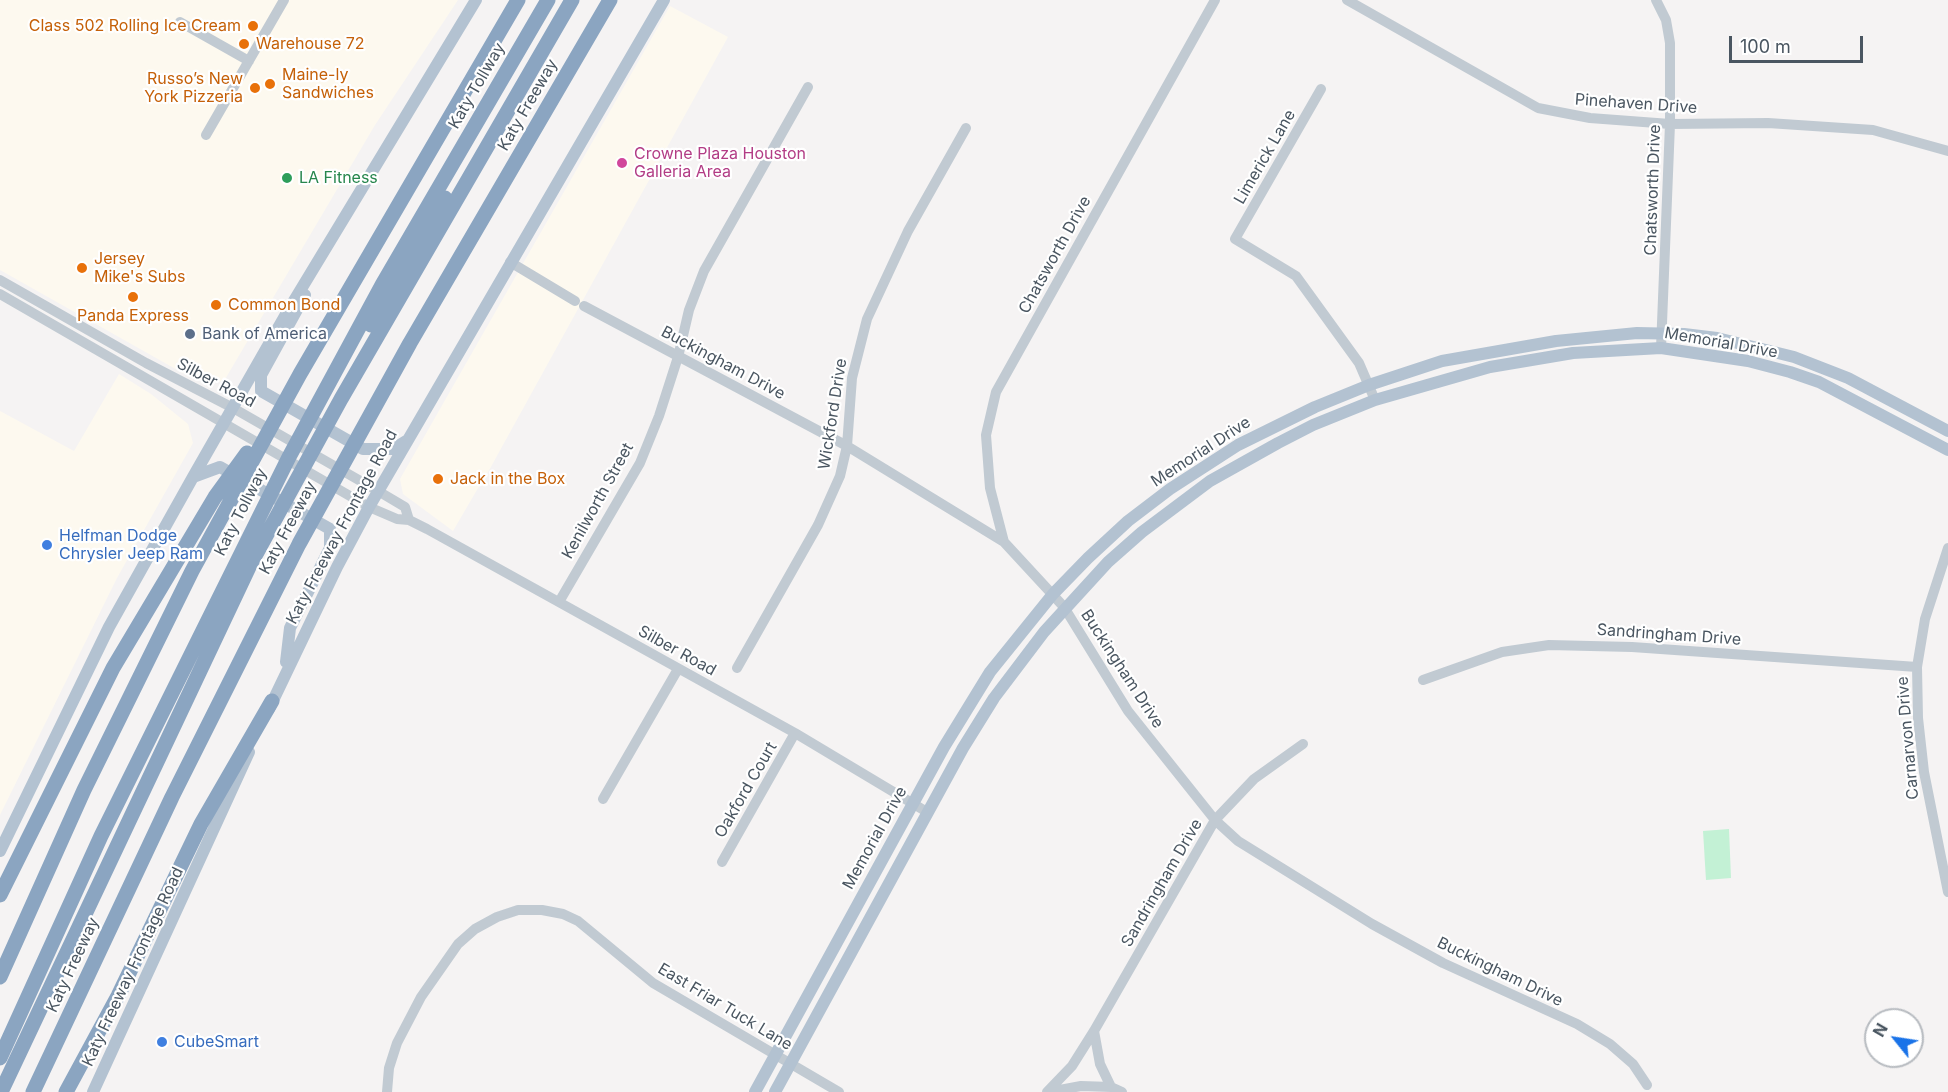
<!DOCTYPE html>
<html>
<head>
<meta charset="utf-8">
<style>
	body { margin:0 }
	#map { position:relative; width:1948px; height:1092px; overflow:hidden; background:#f5f3f3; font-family:Inter,sans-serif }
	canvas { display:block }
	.north { position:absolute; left:1864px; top:1008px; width:60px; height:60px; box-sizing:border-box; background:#fff; border:2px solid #b7bbc0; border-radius:50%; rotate:300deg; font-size:16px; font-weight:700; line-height:24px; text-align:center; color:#4a5661 }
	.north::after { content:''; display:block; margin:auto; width:21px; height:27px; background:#1a73e8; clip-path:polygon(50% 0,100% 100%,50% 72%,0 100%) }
	.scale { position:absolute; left:1729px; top:36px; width:134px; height:27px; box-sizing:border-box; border:3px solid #4a5661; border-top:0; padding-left:8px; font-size:18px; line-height:21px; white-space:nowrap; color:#4a5661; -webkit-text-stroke:4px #fff; paint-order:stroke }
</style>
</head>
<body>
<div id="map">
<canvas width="1948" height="1092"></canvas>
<div class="north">N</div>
<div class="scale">100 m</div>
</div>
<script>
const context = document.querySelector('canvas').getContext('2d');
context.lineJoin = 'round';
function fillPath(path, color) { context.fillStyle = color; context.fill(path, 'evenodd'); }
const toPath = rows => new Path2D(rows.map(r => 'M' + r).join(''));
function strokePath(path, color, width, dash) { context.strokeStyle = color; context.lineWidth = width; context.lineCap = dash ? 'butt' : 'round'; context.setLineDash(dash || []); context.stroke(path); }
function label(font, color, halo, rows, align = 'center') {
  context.font = font + ' Inter,sans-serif'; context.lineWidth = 4.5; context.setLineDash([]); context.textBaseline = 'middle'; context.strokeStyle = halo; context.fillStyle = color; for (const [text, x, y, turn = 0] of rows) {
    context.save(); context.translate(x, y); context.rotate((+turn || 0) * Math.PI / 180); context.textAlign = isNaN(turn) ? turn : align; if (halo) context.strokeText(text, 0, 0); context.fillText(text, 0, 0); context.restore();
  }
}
const commercial = toPath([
	[0,0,458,0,375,125,224,381,209,383,188,376,0,270],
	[670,6,728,37,482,483,461,472,481,483,453,531,403,494,400,479],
	[119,374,151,394,188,424,193,443,117,578,0,815,0,411,74,451]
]);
const green = toPath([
	[1729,829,1731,878,1706,880,1703,831]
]);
const minor = toPath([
	[1347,0,1538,108,1590,118,1670,124,1768,123,1873,130,1948,151],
	[1656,0,1666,20,1670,43,1670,124,1661,348],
	[180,22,249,61],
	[1321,89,1235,239,1296,276,1359,363,1375,400],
	[206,135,284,0],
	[510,262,575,301],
	[0,280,146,363,233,408,378,491,405,507,409,520],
	[0,294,369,507,397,519,409,520,427,529,795,733,927,812],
	[584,306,847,446,1004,542,1064,607,1128,711,1215,820,1238,841,1372,924,1443,963,1577,1024,1610,1044,1633,1064,1647,1085],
	[1004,542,990,488,986,435,996,392,1215,0],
	[1948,548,1925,619,1917,667,1918,718,1924,772,1948,892],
	[559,602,640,463,659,416,678,357,689,310,704,271,808,87],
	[737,668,818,525,840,476,847,446,852,378,867,319,908,231,966,128],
	[1423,680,1502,652,1549,645,1632,647,1917,667],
	[603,799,678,669],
	[722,862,795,733],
	[1094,1031,1100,1064,1111,1087],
	[387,1092,389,1068,397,1043,421,997,458,944,475,929,497,917,518,910,542,910,563,914,578,921,653,983,839,1092],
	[1047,1092,1072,1066,1094,1031,1215,820,1254,779,1303,744],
	[1049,1092,1081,1086,1111,1087,1122,1092]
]);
const major = toPath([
	[305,295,261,375,261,391,363,449,393,449,406,441],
	[193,477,220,467,330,529,330,548,290,628,286,662],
	[269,709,337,567,369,507,664,0],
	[0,851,109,627,193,477,289,309,476,0],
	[93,1092,249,752],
	[755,1092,944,747,990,672,1053,594,1088,558,1128,521,1170,489,1238,445,1315,407,1369,385,1442,361,1556,341,1637,333,1684,334,1717,338,1794,357,1848,378,1948,431],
	[775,1092,963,748,994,698,1044,632,1108,562,1142,532,1210,481,1278,443,1313,425,1375,400,1490,367,1573,353,1661,348,1748,361,1790,372,1819,382,1948,450]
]);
const highway = toPath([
	[371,325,445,198],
	[0,895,113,668,215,497,247,453],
	[0,977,84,790,192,571,300,374,518,0],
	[0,1058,101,836,289,457,382,285,548,0],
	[1,1092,249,567,341,399,572,0],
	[33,1092,172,797,299,544,410,343,610,0],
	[66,1092,118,996,201,824,272,701]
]);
const markers = [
	[253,26,6,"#e8710a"],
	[244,44,6,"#e8710a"],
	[270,84,6,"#e8710a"],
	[255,88,6,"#e8710a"],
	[622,163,6,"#d1479c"],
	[287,178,6,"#2e9e5b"],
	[82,268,6,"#e8710a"],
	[133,297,6,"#e8710a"],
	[216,305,6,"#e8710a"],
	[190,334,6,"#5c6f8a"],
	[438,479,6,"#e8710a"],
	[47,545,6,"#3f7fe0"],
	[162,1042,6,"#3f7fe0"]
];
const foodNames = [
	["Class 502 Rolling Ice Cream",241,26,"right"],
	["Warehouse 72",256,44],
	["Maine-ly",282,75],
	["Sandwiches",282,93],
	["Russo’s New",243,79,"right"],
	["York Pizzeria",243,97,"right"],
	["Jersey",94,259],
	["Mike's Subs",94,277],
	["Common Bond",228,305],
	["Panda Express",133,316,"center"],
	["Jack in the Box",450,479]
];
const streetNames = [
	["Katy Tollway",477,86,-60],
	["Pinehaven Drive",1636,104,4],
	["Katy Freeway",528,105,-60],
	["Limerick Lane",1265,157,-60],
	["Chatsworth Drive",1653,190,-88],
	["Chatsworth Drive",1055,255,-61],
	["Memorial Drive",1721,343,10],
	["Buckingham Drive",723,363,28],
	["Silber Road",216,383,28],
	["Wickford Drive",833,414,-81],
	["Memorial Drive",1201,452,-33],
	["Kenilworth Street",598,501,-61],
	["Katy Tollway",241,512,-63],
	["Katy Freeway Frontage Road",342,527,-62],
	["Katy Freeway",288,528,-62],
	["Sandringham Drive",1669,635,4],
	["Silber Road",677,651,29],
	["Buckingham Drive",1122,669,57],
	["Carnarvon Drive",1908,738,-95],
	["Oakford Court",746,790,-60],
	["Memorial Drive",875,838,-61],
	["Sandringham Drive",1162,883,-60],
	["Katy Freeway",73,965,-65],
	["Katy Freeway Frontage Road",133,967,-65],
	["Buckingham Drive",1500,972,26],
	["East Friar Tuck Lane",725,1007,31]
];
const hotelNames = [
	["Crowne Plaza Houston",634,154],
	["Galleria Area",634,172]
];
const leisureNames = [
	["LA Fitness",299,178]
];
const serviceNames = [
	["Bank of America",202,334]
];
const shopNames = [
	["Helfman Dodge",59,536],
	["Chrysler Jeep Ram",59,554],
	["CubeSmart",174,1042]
];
fillPath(commercial, '#fdf9ef');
fillPath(green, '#c3f1d5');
strokePath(minor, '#c1cad2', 10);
strokePath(major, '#b3c2d1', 12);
strokePath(highway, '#8ba5c1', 15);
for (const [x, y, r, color] of markers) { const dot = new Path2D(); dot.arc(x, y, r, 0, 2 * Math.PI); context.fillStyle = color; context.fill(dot); strokePath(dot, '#fff', 2); }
label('16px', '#c56008', '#fff', foodNames, 'left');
label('16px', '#4a5661', '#fff', streetNames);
label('16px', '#b23c85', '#fff', hotelNames, 'left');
label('16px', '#27864d', '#fff', leisureNames, 'left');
label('16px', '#4e5e75', '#fff', serviceNames, 'left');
label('16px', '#366cbe', '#fff', shopNames, 'left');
</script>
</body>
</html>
